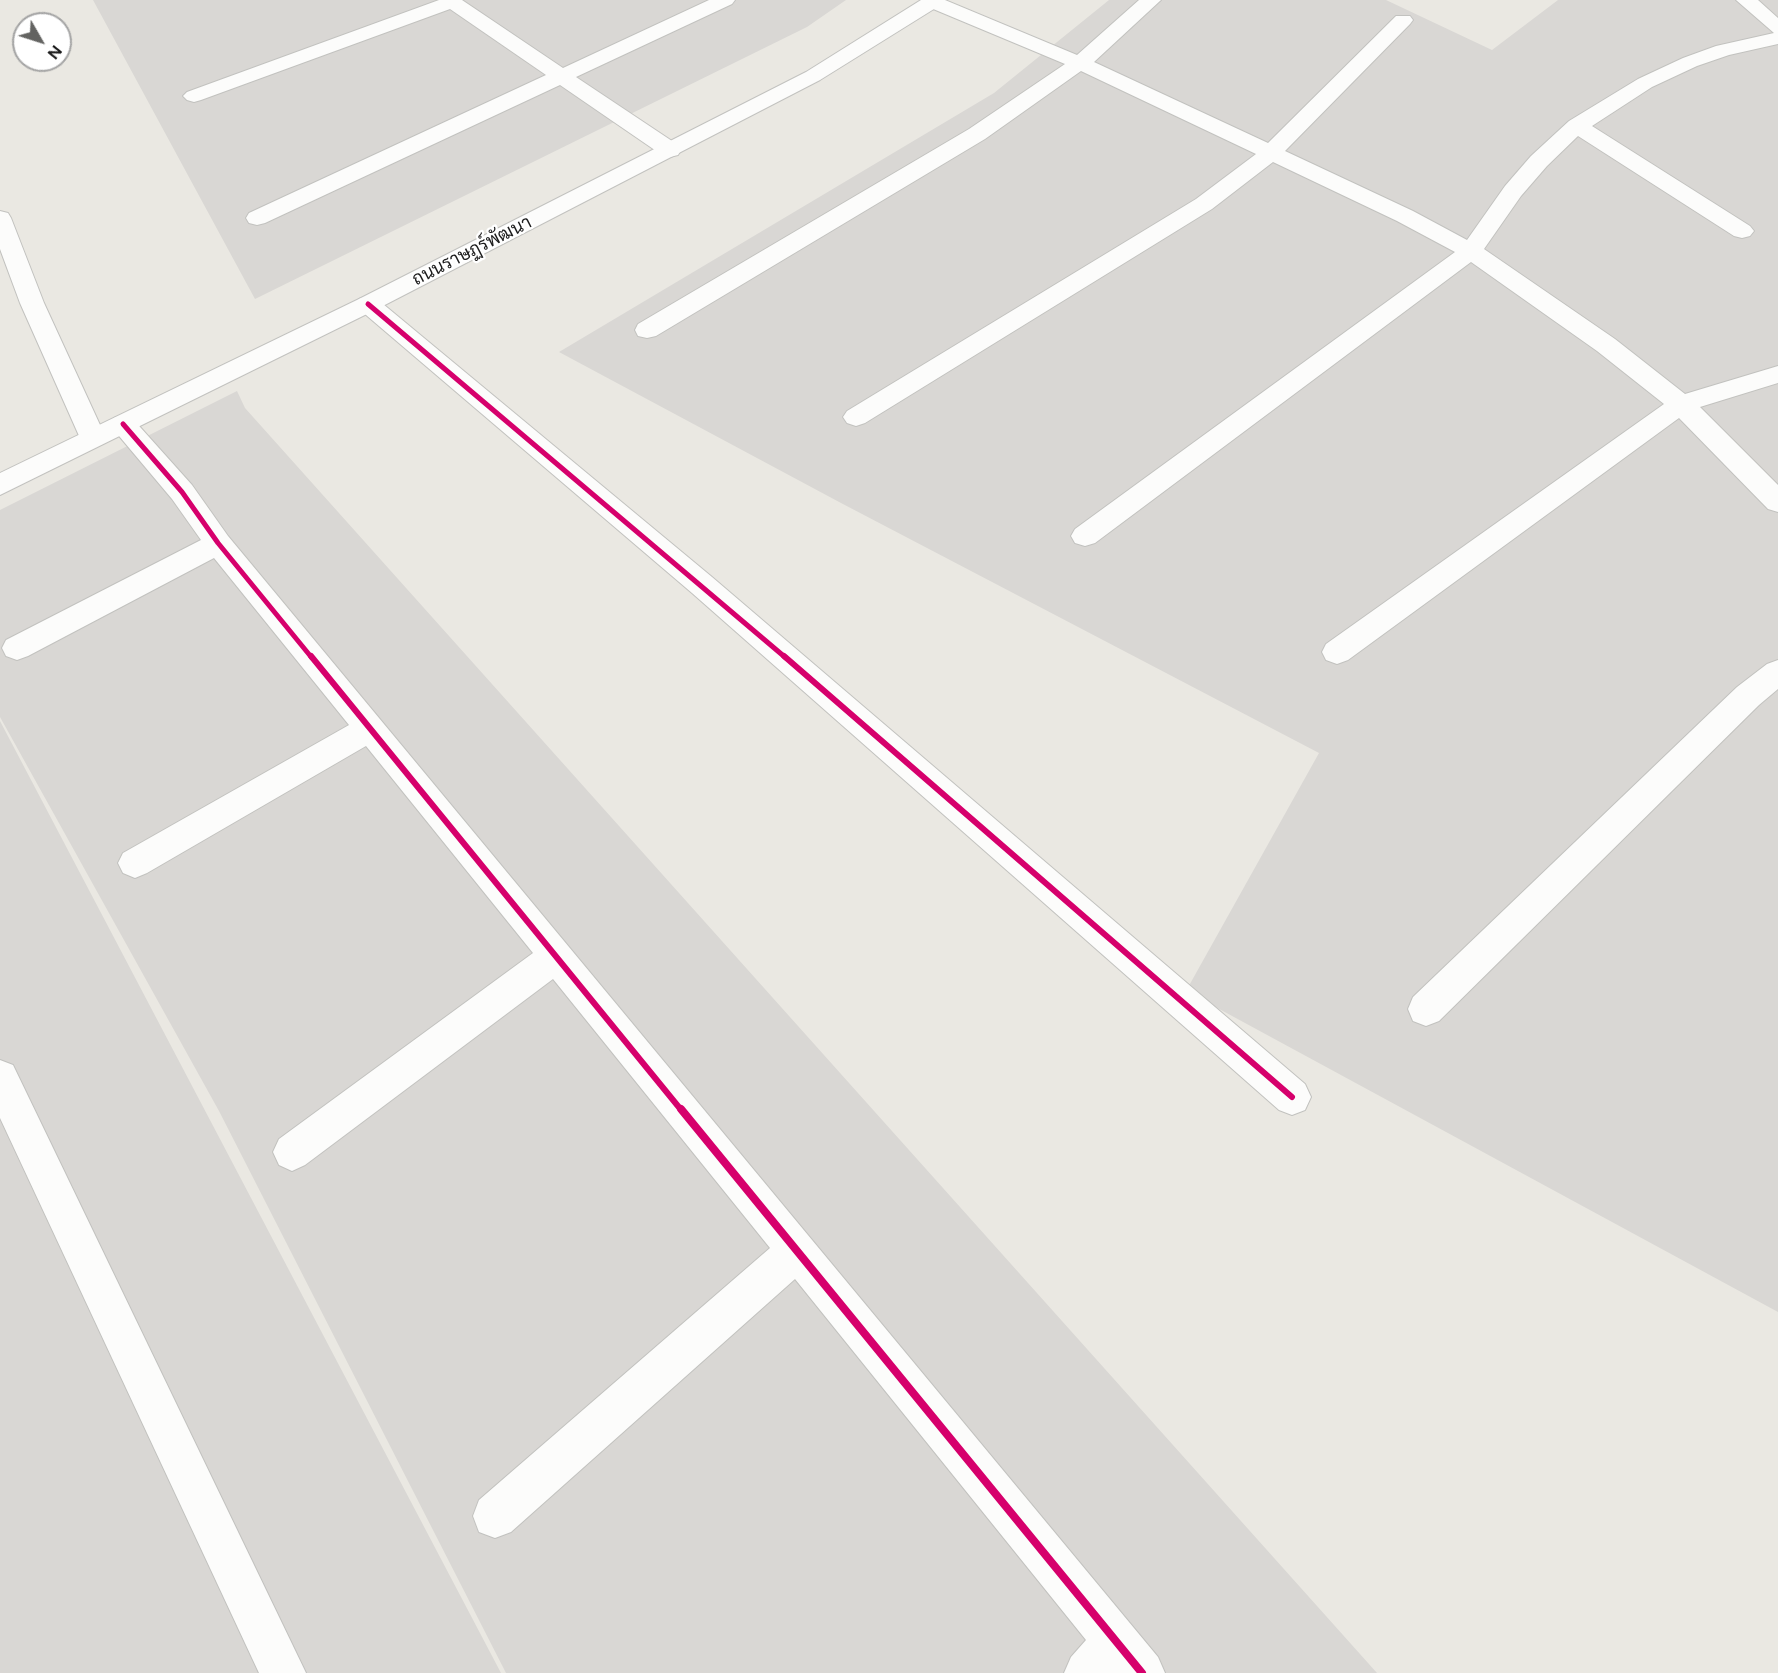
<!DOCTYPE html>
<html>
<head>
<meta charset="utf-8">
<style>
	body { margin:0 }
	#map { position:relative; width:1778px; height:1673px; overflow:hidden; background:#eae8e2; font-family:Figtree,sans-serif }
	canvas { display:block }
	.north { position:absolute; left:12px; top:12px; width:60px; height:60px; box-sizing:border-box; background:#fff; border:2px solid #a4a4a4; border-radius:50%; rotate:129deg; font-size:16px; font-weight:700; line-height:24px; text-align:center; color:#1b1b1b }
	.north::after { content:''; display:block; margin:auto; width:21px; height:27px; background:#636361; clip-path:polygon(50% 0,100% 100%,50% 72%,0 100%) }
</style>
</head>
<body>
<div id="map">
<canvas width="1778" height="1673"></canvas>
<div class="north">N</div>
</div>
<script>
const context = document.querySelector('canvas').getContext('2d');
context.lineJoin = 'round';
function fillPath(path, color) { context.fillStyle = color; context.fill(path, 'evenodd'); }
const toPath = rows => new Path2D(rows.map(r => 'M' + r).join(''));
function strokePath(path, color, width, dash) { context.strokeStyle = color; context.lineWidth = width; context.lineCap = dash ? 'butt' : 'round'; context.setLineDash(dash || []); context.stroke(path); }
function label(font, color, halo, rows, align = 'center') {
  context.font = font + ' Figtree,Sarabun,sans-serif'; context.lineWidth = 4.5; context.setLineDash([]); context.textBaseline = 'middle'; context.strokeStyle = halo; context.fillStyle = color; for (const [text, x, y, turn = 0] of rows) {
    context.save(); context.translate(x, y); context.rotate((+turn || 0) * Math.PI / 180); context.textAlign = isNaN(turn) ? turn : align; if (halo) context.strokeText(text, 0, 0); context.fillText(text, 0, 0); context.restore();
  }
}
const residential = toPath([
	[93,0,846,0,807,27,255,299],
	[1109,0,1386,0,1492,50,1558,0,1778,0,1778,1312,1186,991,1319,753,841,503,559,352,994,93],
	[237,391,245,408,1377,1673,506,1673,219,1111,0,717,0,510],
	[0,721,501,1673,0,1673]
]);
const minor = toPath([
	[439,0,462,0,563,68,709,0,735,0,732,4,576,77,678,145,681,150,678,155,670,157,662,155,560,85,265,223,257,225,249,223,246,218,249,213,546,75,450,9,201,100,194,102,187,100,183,96,187,92,439,0],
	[925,0,945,0,1077,55,1139,0,1161,0,1094,62,1268,143,1396,16,1410,16,1413,20,1410,24,1285,151,1413,211,1467,240,1505,186,1531,156,1569,121,1638,79,1683,58,1716,46,1774,33,1736,0,1758,0,1778,18,1778,44,1729,55,1697,66,1652,87,1592,126,1750,226,1754,231,1750,236,1742,238,1734,236,1578,136,1547,166,1521,196,1484,249,1615,339,1685,394,1778,366,1778,383,1700,407,1778,485,1778,512,1768,509,1679,418,1348,660,1337,664,1326,660,1322,652,1326,644,1664,404,1597,351,1471,262,1095,543,1085,546,1075,543,1071,536,1075,529,1455,252,1397,221,1273,162,1212,209,865,423,856,426,847,423,843,417,847,411,1196,199,1256,154,1081,71,985,139,656,336,647,338,638,336,635,330,638,324,969,129,1065,64,926,6,923,2,925,0],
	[0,211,8,213,11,218,44,303,106,438,102,444,93,447,84,444,80,438,20,303,0,249,0,211],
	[368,296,377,299,712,577,1305,1084,1311,1097,1305,1110,1292,1115,1279,1110,692,593,359,309,356,304,359,299,368,296],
	[123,415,132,418,192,485,228,536,1158,1657,1165,1673,1064,1673,1071,1657,1086,1640,795,1279,511,1532,495,1538,479,1532,473,1516,479,1500,770,1248,553,979,305,1165,292,1171,279,1165,273,1152,279,1139,533,953,366,746,147,873,135,878,123,873,118,863,123,853,349,725,214,558,28,656,17,660,6,656,2,648,6,640,201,540,172,499,114,430,110,424,114,418,123,415],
	[1778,660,1778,689,1759,705,1439,1021,1426,1026,1413,1021,1408,1009,1413,997,1737,687,1767,664,1778,660],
	[0,1060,13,1065,306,1673,259,1673,0,1118,0,1060]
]);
const tertiary = toPath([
	[921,0,945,0,942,4,820,80,377,309,0,495,0,473,359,299,806,72,921,0]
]);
const cyclewayFar2 = toPath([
	[368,304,786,658],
	[123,424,182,492,218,543,312,658]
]);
const cyclewayFar1 = toPath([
	[311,656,682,1111],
	[784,656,1292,1097]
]);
const cycleway = toPath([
	[681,1109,1142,1673]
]);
const farStreetnames = [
	["ถนนราษฏร์พัฒนา",472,251,-27]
];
fillPath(residential, '#d9d7d4');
strokePath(minor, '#c2c2bf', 2);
strokePath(tertiary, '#c2c2bf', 2);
fillPath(minor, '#fcfcfb');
fillPath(tertiary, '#fcfcfb');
strokePath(cyclewayFar2, '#d6006c', 5);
strokePath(cyclewayFar1, '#d6006c', 6);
strokePath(cycleway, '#d6006c', 8);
label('18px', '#1b1b1b', '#fff', farStreetnames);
</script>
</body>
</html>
